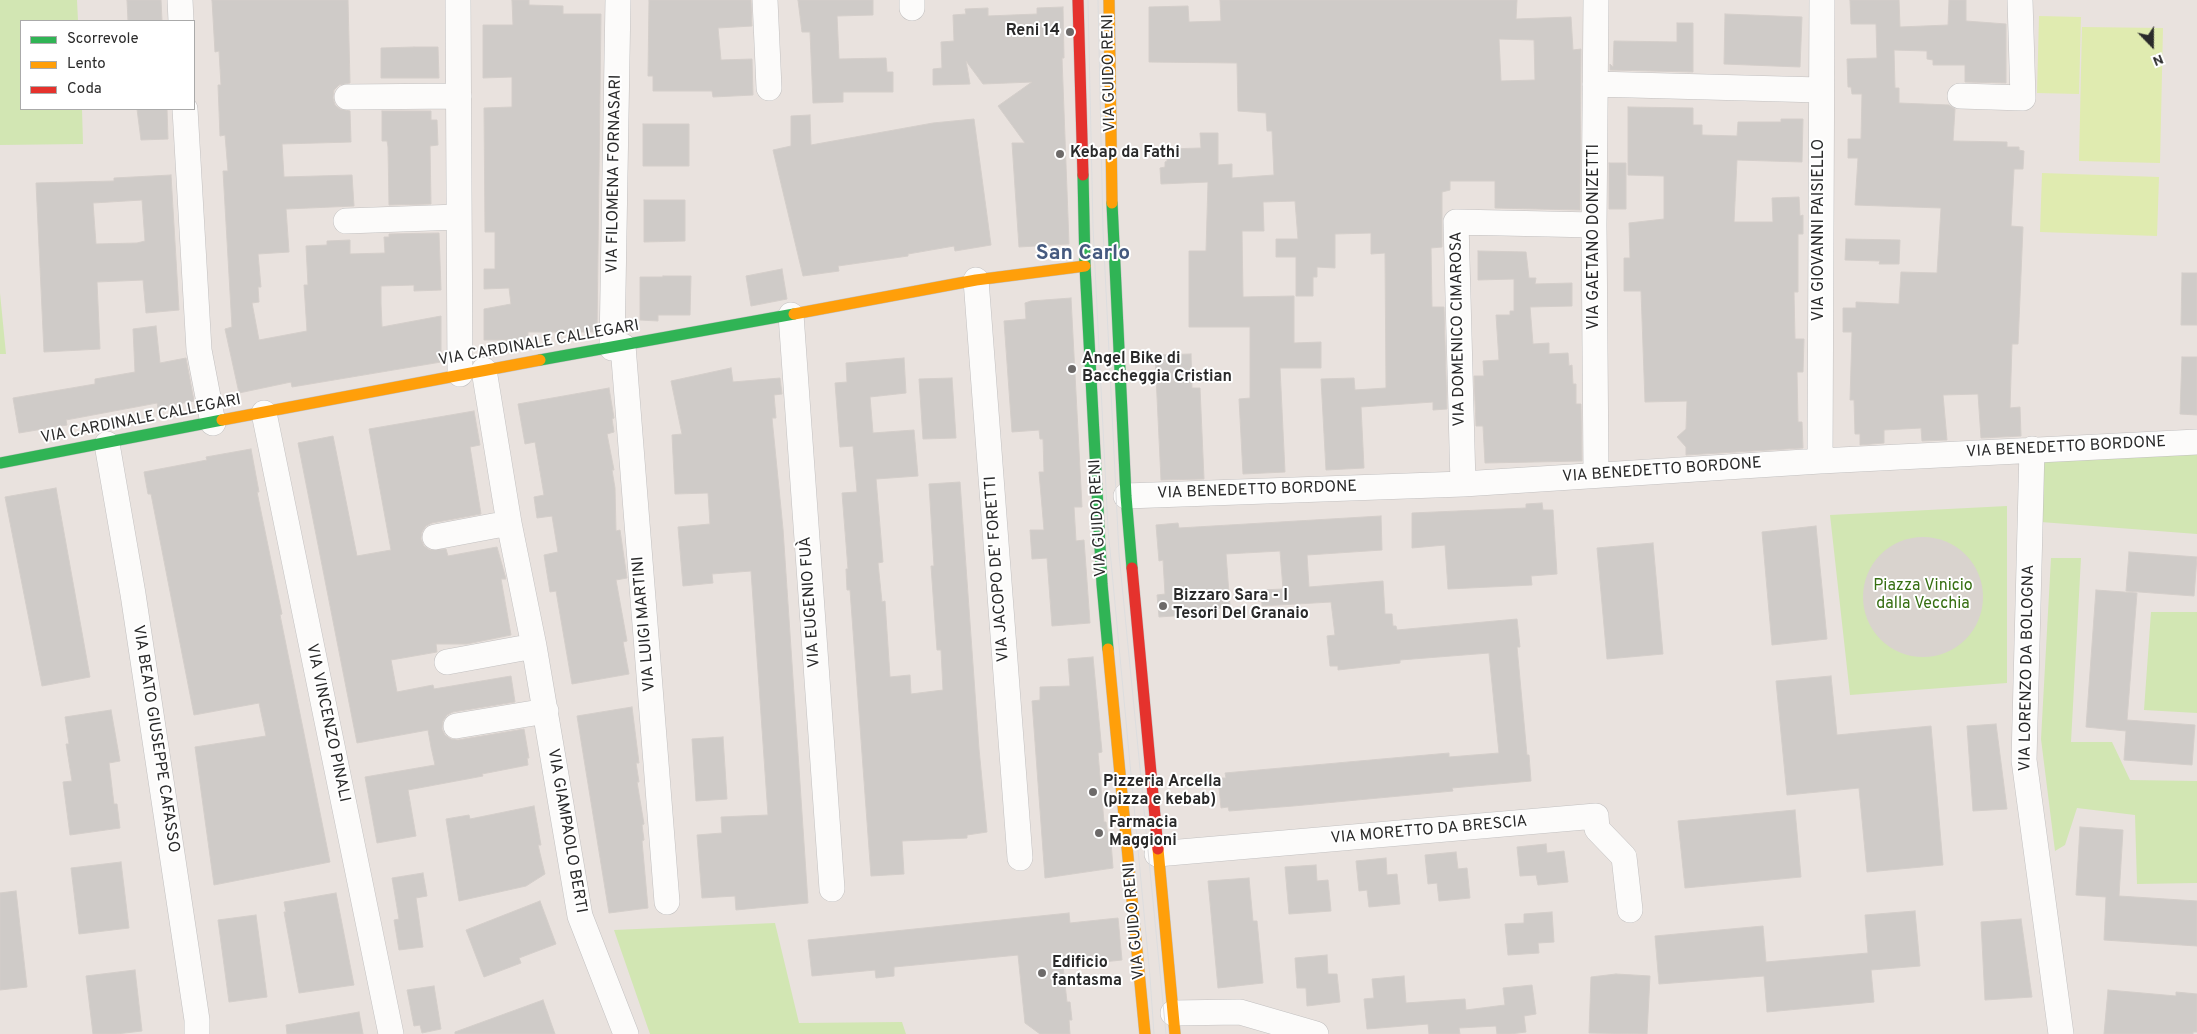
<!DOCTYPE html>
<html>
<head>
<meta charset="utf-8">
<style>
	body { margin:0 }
	#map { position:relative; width:2197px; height:1034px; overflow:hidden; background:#e9e2de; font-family:Overpass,sans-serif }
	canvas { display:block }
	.legend { position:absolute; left:20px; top:20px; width:175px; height:90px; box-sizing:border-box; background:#fff; border:1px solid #aaa; margin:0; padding:6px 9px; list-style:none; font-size:15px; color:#2a2a2a }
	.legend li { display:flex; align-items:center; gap:10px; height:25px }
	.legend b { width:25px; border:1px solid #aaa }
	.north { position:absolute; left:2127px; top:20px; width:50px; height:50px; -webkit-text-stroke:4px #fff; paint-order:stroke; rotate:158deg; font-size:14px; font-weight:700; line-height:20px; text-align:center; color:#2a2a2a }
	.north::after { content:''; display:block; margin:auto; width:18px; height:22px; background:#2a2a2a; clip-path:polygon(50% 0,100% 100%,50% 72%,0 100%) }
</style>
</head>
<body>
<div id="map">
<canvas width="2197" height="1034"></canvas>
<ul class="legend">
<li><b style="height:6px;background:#30b455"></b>Scorrevole</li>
<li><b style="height:6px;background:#ff9f0a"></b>Lento</li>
<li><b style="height:6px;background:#e5322d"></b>Coda</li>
</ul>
<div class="north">N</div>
</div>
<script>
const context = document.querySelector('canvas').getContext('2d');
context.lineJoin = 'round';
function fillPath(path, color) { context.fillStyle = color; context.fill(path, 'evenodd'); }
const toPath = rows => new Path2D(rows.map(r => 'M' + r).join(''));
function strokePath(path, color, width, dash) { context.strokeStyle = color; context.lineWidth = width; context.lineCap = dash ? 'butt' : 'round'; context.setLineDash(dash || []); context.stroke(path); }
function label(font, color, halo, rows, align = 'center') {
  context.font = font + ' Overpass,sans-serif'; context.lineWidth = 4; context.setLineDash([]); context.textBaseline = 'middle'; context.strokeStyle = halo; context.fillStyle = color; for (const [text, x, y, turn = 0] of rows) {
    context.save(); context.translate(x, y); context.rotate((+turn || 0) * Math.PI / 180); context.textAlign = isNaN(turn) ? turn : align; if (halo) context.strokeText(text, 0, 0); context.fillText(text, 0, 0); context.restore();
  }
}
const green = toPath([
	[0,0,77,0,78,21,21,21,21,109,82,109,83,144,0,145],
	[0,293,6,354,0,354],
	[2197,454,2197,534,2041,522,2042,461],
	[2007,506,2007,683,1850,695,1830,515],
	[2051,558,2081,558,2071,742,2112,742,2130,780,2197,781,2197,883,2137,884,2135,815,2077,808,2065,845,2055,851,2041,739],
	[2151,612,2197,612,2197,713,2144,710],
	[775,923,799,1023,902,1022,906,1034,650,1034,614,930]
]);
const pitch = toPath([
	[2039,16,2081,17,2079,94,2037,93],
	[2082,27,2163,28,2160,163,2079,161],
	[2042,173,2159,177,2157,236,2040,232]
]);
const plaza = toPath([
	'1863 597a60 60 0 1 1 120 0a60 60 0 1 1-120 0Z'
]);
const building = toPath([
	[127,0,161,0,162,21,128,21,127,0],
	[212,0,348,0,350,83,339,85,334,90,333,98,335,105,340,109,350,111,351,142,282,144,284,177,352,175,354,206,286,209,289,252,258,254,261,287,258,287,259,302,252,303,259,340,307,331,304,285,308,285,306,246,327,245,327,241,350,240,350,254,385,253,384,237,389,237,389,234,439,233,441,290,414,291,414,285,381,286,381,304,382,327,441,316,441,362,292,387,291,382,239,393,225,329,232,327,223,171,228,171,225,135,220,136,218,85,221,85,219,51,215,52,212,0],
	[512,0,529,0,529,5,563,6,563,14,601,14,597,332,528,332,528,340,484,340,484,309,511,304,509,288,484,289,484,269,495,269,495,232,485,232,484,108,512,107,512,77,483,78,483,25,513,25,512,0],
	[649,0,751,0,752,26,718,28,721,60,752,59,753,95,713,97,712,91,653,91,653,76,648,76,649,0],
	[798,0,873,0,873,15,837,16,839,59,886,58,887,72,893,72,893,92,843,92,843,102,813,103,810,32,802,32,798,0],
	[1220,0,1517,0,1516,19,1571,17,1573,50,1581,49,1580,210,1495,208,1495,181,1450,181,1450,190,1442,192,1442,247,1431,248,1432,307,1444,307,1447,409,1433,410,1433,402,1361,407,1364,468,1326,470,1321,379,1354,378,1355,390,1386,388,1385,253,1371,254,1371,233,1335,234,1335,268,1317,267,1317,277,1313,277,1313,296,1296,296,1296,257,1276,257,1276,239,1298,239,1295,201,1263,202,1264,231,1242,231,1243,297,1294,296,1294,343,1321,342,1321,368,1280,368,1285,472,1243,474,1239,399,1250,398,1250,327,1189,327,1189,251,1206,251,1208,182,1161,184,1160,168,1165,167,1165,162,1167,161,1167,149,1201,148,1200,133,1218,133,1218,165,1232,164,1232,178,1274,175,1272,131,1267,131,1266,113,1238,111,1237,63,1149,62,1149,7,1188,6,1189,22,1221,21,1220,0],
	[1499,39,1534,40,1535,80,1501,81,1499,39],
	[1850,0,1899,0,1900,27,1948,25,1949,0,1966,0,1966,21,2006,24,2006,83,1965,82,1965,65,1933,65,1933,60,1927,59,1927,51,1894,50,1895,88,1899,88,1899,103,1949,105,1955,109,1953,141,2007,142,2007,147,2019,147,2019,150,2024,151,2023,169,2014,169,2011,226,2023,227,2018,344,2012,344,2010,408,2020,407,2021,436,1981,438,1978,394,1943,395,1947,440,1922,441,1921,428,1884,430,1884,443,1860,445,1860,434,1855,434,1854,400,1850,400,1852,332,1843,332,1843,308,1856,308,1856,302,1899,304,1901,272,1937,273,1941,208,1855,205,1858,158,1848,158,1848,139,1861,139,1862,94,1852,94,1851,87,1848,87,1847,59,1877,58,1876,24,1851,24,1850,0],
	[1063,7,1064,58,1062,58,1069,244,1019,247,1012,143,1025,143,998,106,1032,82,983,84,966,61,970,84,933,85,933,69,942,68,941,42,954,41,953,15,966,14,965,9,988,8,988,16,1037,14,1037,8,1063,7],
	[1725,14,1802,17,1800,67,1724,64,1725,14],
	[1677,23,1693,23,1693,72,1610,70,1610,64,1613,67,1614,41,1677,42,1677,23],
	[414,47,438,47,439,78,381,78,381,48,414,47],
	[1628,107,1693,108,1693,125,1702,125,1702,135,1737,136,1738,122,1781,122,1781,119,1803,119,1802,162,1737,160,1734,222,1773,222,1772,198,1799,197,1800,216,1803,215,1803,234,1798,234,1798,292,1794,292,1795,339,1804,339,1803,372,1797,372,1798,422,1802,422,1803,448,1686,455,1686,447,1677,437,1686,429,1687,401,1645,402,1641,291,1624,291,1624,258,1630,258,1629,223,1664,219,1664,176,1628,175,1628,107],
	[137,109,167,109,168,139,141,140,137,109],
	[382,111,431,111,431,120,437,120,438,145,430,146,431,204,389,205,388,147,387,141,382,141,382,111],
	[810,115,811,145,933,123,974,119,991,245,955,251,954,246,908,254,908,256,838,266,839,271,803,276,773,150,791,146,791,116,810,115],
	[643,124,689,124,689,166,643,166,643,124],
	[1609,163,1626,163,1626,209,1609,209,1609,163],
	[171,175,179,310,146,313,143,280,97,282,100,349,44,352,36,183,114,181,114,178,171,175],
	[142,200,145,241,137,243,96,244,93,203,142,200],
	[644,200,685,200,685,241,644,242,644,200],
	[1846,239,1900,240,1899,264,1879,264,1880,261,1845,260,1846,239],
	[1478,251,1526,252,1529,278,1536,278,1535,284,1572,283,1572,306,1530,307,1533,344,1549,343,1549,354,1568,353,1569,366,1572,365,1573,384,1576,384,1576,404,1581,404,1582,461,1485,463,1483,426,1476,426,1474,376,1484,376,1483,361,1499,360,1496,315,1510,315,1510,311,1514,311,1514,279,1478,280,1478,251],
	[782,269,787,299,751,306,746,276,782,269],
	[2182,273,2197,273,2197,325,2181,325,2182,273],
	[663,276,691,276,690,315,658,315,658,321,640,320,640,277,663,277,663,276],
	[1071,298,1082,507,1074,507,1076,541,1084,540,1090,623,1052,626,1047,558,1032,559,1030,530,1044,530,1039,472,1044,472,1043,439,1040,439,1039,430,1012,432,1004,321,1026,319,1025,303,1031,301,1071,298],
	[156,326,160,363,186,358,194,401,158,408,157,403,66,420,67,425,19,433,13,398,95,384,95,379,135,372,133,329,156,326],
	[1191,354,1192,388,1200,388,1204,479,1161,480,1155,355,1191,354],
	[2182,357,2197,357,2197,415,2180,414,2182,357],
	[904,358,906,393,870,397,873,433,914,430,918,476,876,479,883,562,878,563,882,602,885,601,890,677,910,675,911,694,943,690,941,650,937,650,931,566,934,566,929,484,960,482,979,749,987,832,967,835,967,838,902,841,904,874,871,876,850,590,847,590,846,569,848,569,842,493,857,492,853,446,840,447,835,383,847,382,846,363,904,358],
	[731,368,733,382,780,378,782,394,774,395,776,418,772,418,783,529,808,903,736,910,735,896,702,898,697,835,722,833,721,817,768,815,751,571,712,574,713,583,683,586,678,527,710,524,708,493,675,494,672,435,682,434,671,381,731,368],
	[952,378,956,438,923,439,919,379,952,378],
	[609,388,614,418,612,419,614,432,607,434,614,470,612,470,615,488,616,531,620,530,627,578,616,580,627,641,623,642,629,674,572,684,556,591,550,592,544,555,558,552,552,516,537,518,534,497,544,495,535,442,525,444,518,404,609,388],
	[474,411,480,445,470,447,481,514,432,523,426,526,422,532,421,539,424,546,430,550,446,549,448,556,497,547,506,579,501,579,511,635,467,644,436,644,437,652,391,660,397,692,433,685,434,689,511,676,515,702,453,712,447,715,443,721,442,729,445,735,451,739,458,740,524,729,529,758,527,758,528,765,482,774,483,776,408,790,416,836,377,843,365,777,435,765,431,747,428,730,357,743,298,443,333,436,357,556,391,550,369,429,474,411],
	[251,449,259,492,257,492,282,614,280,615,330,862,214,885,195,747,266,736,259,703,194,715,151,494,148,494,144,472,207,460,206,457,251,449],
	[56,488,90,677,42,686,5,497,56,488],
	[1542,503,1543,510,1553,510,1557,574,1531,576,1532,585,1448,589,1445,545,1412,548,1412,513,1526,508,1526,504,1542,503],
	[1381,516,1382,550,1307,555,1309,587,1383,581,1385,614,1392,614,1393,626,1396,626,1397,630,1517,619,1520,647,1517,647,1527,755,1529,755,1531,781,1452,788,1453,791,1293,806,1229,811,1228,807,1221,808,1218,778,1226,778,1225,773,1449,753,1449,757,1499,753,1489,653,1400,660,1400,663,1338,670,1338,666,1330,666,1327,636,1335,635,1331,602,1262,606,1261,590,1283,589,1280,551,1226,554,1230,607,1202,610,1202,614,1159,617,1157,595,1165,594,1163,560,1159,561,1156,525,1178,523,1179,528,1381,516],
	[1816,526,1827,639,1772,645,1762,532,1816,526],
	[1653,543,1663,654,1607,659,1597,548,1653,543],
	[2129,552,2197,557,2194,596,2126,591,2129,552],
	[2096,590,2137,593,2127,720,2195,725,2192,765,2124,760,2126,731,2086,727,2096,590],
	[1093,657,1102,752,1098,753,1104,822,1106,822,1109,843,1111,842,1113,868,1045,878,1032,701,1040,700,1040,687,1070,686,1068,659,1093,657],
	[1831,676,1837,735,1931,726,1943,865,1867,872,1859,788,1787,795,1776,681,1831,676],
	[632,707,639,763,636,763,639,782,637,782,644,824,642,825,644,840,642,841,648,908,609,913,577,716,632,707],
	[111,710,120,761,109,763,114,804,117,804,120,828,70,835,63,782,72,781,66,744,69,744,65,717,111,710],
	[1996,724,2007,809,1973,811,1967,726,1996,724],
	[723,737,727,799,696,801,692,739,723,737],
	[534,806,541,845,538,845,545,874,526,886,459,901,446,819,469,815,470,819,534,806],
	[1795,810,1801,877,1685,888,1678,821,1795,810],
	[2080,827,2123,830,2119,896,2197,901,2197,946,2104,940,2106,897,2076,895,2080,827],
	[1546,844,1547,853,1564,851,1568,882,1538,885,1536,875,1520,876,1517,847,1546,844],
	[1456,852,1458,869,1467,868,1470,898,1439,901,1437,883,1428,884,1425,855,1456,852],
	[1386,858,1387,875,1397,874,1400,904,1369,907,1367,890,1359,891,1356,861,1386,858],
	[121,862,129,928,79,934,71,868,121,862],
	[1316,865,1317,881,1328,880,1331,911,1289,914,1285,867,1316,865],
	[423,873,427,896,416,898,423,947,399,950,394,920,399,919,392,878,423,873],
	[1249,878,1253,921,1257,921,1263,983,1218,988,1208,881,1249,878],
	[16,891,27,987,0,990,0,893,16,891],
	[336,893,354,985,299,993,284,912,286,912,284,902,336,893],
	[540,901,556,944,519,958,521,963,484,977,466,930,540,901],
	[1915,911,1920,966,1871,970,1874,1002,1767,1012,1764,976,1659,984,1655,936,1763,926,1766,962,1868,953,1865,915,1915,911],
	[1552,912,1554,942,1538,943,1539,953,1508,955,1505,924,1524,923,1524,914,1552,912],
	[1069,913,1070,923,1118,918,1122,960,1063,966,1067,1002,1070,1002,1072,1020,1069,1020,1070,1034,1040,1034,1025,1023,1018,955,894,967,894,976,876,978,875,970,812,976,808,940,1069,913],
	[256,915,267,997,229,1002,218,920,256,915],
	[2021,919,2032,997,1985,1000,1981,922,2021,919],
	[1327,955,1328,974,1337,974,1340,1002,1307,1006,1306,988,1297,988,1295,958,1327,955],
	[135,970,142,1031,116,1034,93,1034,86,976,135,970],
	[1616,974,1650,976,1647,1034,1589,1033,1591,977,1616,974],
	[1404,976,1406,1003,1465,999,1466,1010,1505,1005,1503,988,1532,985,1536,1014,1524,1016,1526,1032,1510,1034,1497,1034,1496,1026,1459,1028,1460,1034,1429,1034,1428,1024,1367,1029,1364,999,1374,998,1372,979,1404,976],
	[434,986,441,1029,422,1033,420,1025,414,1026,407,990,434,986],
	[2108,990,2176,996,2176,992,2197,994,2197,1032,2193,1032,2193,1034,2104,1034,2108,990],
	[543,1000,555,1034,455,1034,455,1032,543,1000],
	[359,1012,363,1034,287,1034,286,1025,359,1012]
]);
const street = toPath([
	[180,0,181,21],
	[458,0,460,374],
	[765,0,769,88],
	[912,0,912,8],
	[1596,0,1594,225,1596,474],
	[1595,84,1820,90],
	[1960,96,2023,98,2020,0],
	[347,97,459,96],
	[185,109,199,350,213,423],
	[346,221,458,217],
	[976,280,1020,858],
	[791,315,832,889],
	[623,346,667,902],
	[612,348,618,0],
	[484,370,509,523,534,646,580,916,626,1034],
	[264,413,391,1034],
	[107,444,133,594,197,1020,197,1034],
	[2032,449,2024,760,2061,1034],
	[1820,461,1822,0],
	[1463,484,1456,222,1594,225],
	[1126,496,1463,484,1820,461,2197,442],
	[435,537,509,523],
	[447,662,534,646],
	[456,726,546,711],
	[1157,854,1596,816,1597,829,1624,857,1630,910],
	[1173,1013,1240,1012,1316,1034]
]);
const fast = toPath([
	[1083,175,1085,266,1102,584,1108,649],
	[1112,203,1126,496,1132,568],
	[540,360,794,314],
	[0,463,222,420]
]);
const slow = toPath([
	[1109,0,1112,203],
	[794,314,976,280,1085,266],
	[222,420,540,360],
	[1108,649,1145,1034],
	[1158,849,1175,1034]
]);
const jam = toPath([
	[1078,0,1083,175],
	[1132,568,1158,849]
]);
const tram = toPath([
	[1088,0,1093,227,1108,529,1150,977,1154,1034],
	[1098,0,1103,230,1119,554,1166,1034]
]);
const markers = [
	[1070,32,5,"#6d6a69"],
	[1060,154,5,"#6d6a69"],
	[1072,369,5,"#6d6a69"],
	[1163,606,5,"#6d6a69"],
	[1093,792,5,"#6d6a69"],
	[1099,833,5,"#6d6a69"],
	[1042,973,5,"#6d6a69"]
];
const poiNames = [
	["Reni 14",1060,32,"right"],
	["Kebap da Fathi",1070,154],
	["Angel Bike di",1082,360],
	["Baccheggia Cristian",1082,378],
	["Bizzaro Sara - I",1173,597],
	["Tesori Del Granaio",1173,615],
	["Pizzeria Arcella",1103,783],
	["(pizza e kebab)",1103,801],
	["Farmacia",1109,824],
	["Maggioni",1109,842],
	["Edificio",1052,964],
	["fantasma",1052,982]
];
const streetNames = [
	["VIA GUIDO RENI",1110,73,-91],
	["VIA FILOMENA FORNASARI",615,174,-89],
	["VIA GIOVANNI PAISIELLO",1820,230,-90],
	["VIA GAETANO DONIZETTI",1595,237,-90],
	["VIA DOMENICO CIMAROSA",1459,329,-91],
	["VIA CARDINALE CALLEGARI",539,344,-10],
	["VIA CARDINALE CALLEGARI",141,420,-11],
	["VIA BENEDETTO BORDONE",2066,448,-3],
	["VIA BENEDETTO BORDONE",1662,471,-4],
	["VIA BENEDETTO BORDONE",1257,491,-2],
	["VIA GUIDO RENI",1099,518,-93],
	["VIA JACOPO DE' FORETTI",998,569,-94],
	["VIA EUGENIO FUÀ",811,602,-94],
	["VIA LUIGI MARTINI",645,624,-95],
	["VIA LORENZO DA BOLOGNA",2028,668,-89],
	["VIA VINCENZO PINALI",327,723,78],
	["VIA BEATO GIUSEPPE CAFASSO",155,739,81],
	["VIA GIAMPAOLO BERTI",566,831,80],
	["VIA MORETTO DA BRESCIA",1429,831,-5],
	["VIA GUIDO RENI",1135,921,-95]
];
const parkNames = [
	["Piazza Vinicio",1923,587],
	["dalla Vecchia",1923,605]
];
const districtNames = [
	["San Carlo",1083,255]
];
fillPath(green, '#d2e6b3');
fillPath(pitch, '#e0ebb0');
fillPath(plaza, '#d9d3ce');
fillPath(building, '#cfcbc8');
strokePath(building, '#d4ceca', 1);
strokePath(street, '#c2c0c0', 26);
strokePath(fast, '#c2c0c0', 12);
strokePath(slow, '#c2c0c0', 12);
strokePath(jam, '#c2c0c0', 12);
strokePath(street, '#fcfbfa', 25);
strokePath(fast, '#30b455', 11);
strokePath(slow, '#ff9f0a', 11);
strokePath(jam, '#e5322d', 11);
strokePath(tram, '#ddddde', 1);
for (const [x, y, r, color] of markers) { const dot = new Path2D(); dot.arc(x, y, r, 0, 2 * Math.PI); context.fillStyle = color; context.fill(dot); strokePath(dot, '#fff', 2); }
label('bold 16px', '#2a2a2a', '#fff', poiNames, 'left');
label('16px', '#2a2a2a', '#fff', streetNames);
label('16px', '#366e12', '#fff', parkNames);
label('bold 21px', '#455a7f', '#fff', districtNames);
</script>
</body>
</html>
